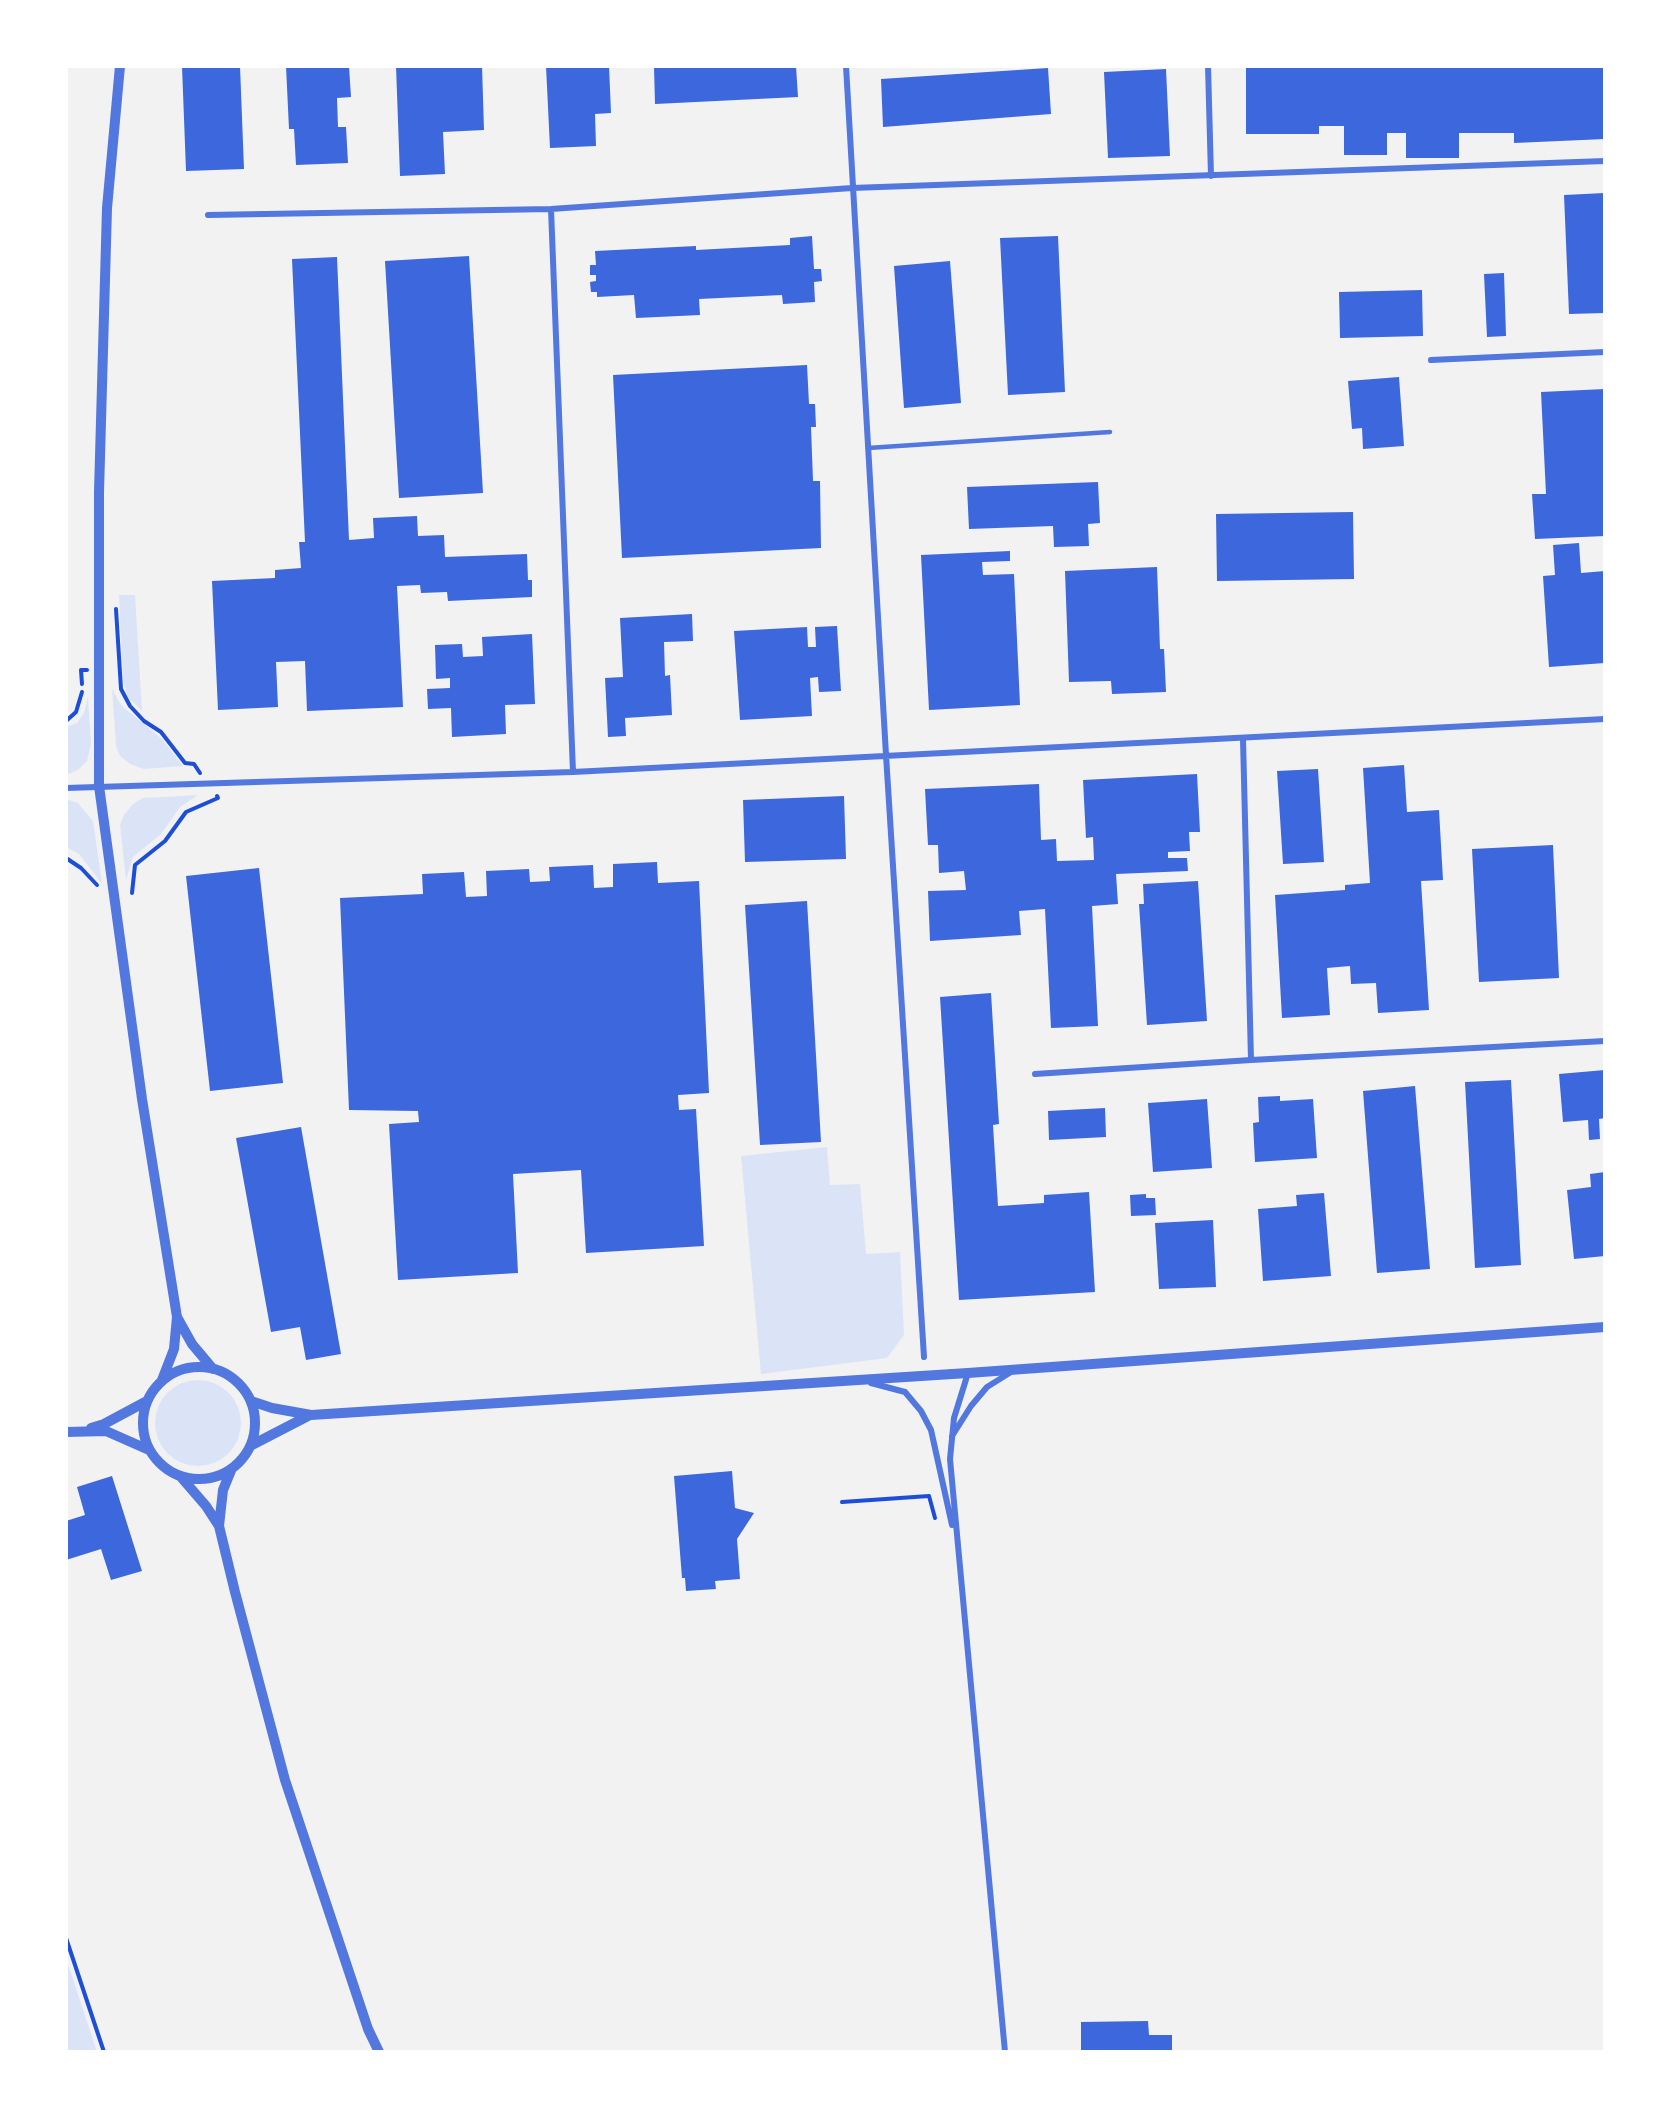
<!DOCTYPE html>
<html>
<head>
<meta charset="utf-8">
<style>
	body { margin:0 }
	#map { position:relative; width:1671px; height:2118px; overflow:hidden; background:#f2f2f2; font-family:"Roboto Condensed",sans-serif }
	canvas { display:block }
	.frame { position:absolute; inset:0; border:68px solid #fff; pointer-events:none }
</style>
</head>
<body>
<div id="map">
<canvas width="1671" height="2118"></canvas>
<div class="frame"></div>
</div>
<script>
const context = document.querySelector('canvas').getContext('2d');
context.lineJoin = 'round';
function fillPath(path, color) { context.fillStyle = color; context.fill(path, 'evenodd'); }
const toPath = rows => new Path2D(rows.map(r => 'M' + r).join(''));
function strokePath(path, color, width, dash) { context.strokeStyle = color; context.lineWidth = width; context.lineCap = dash ? 'butt' : 'round'; context.setLineDash(dash || []); context.stroke(path); }
const green = toPath([
	[119,595,135,595,142,711,128,697,123,681],
	[112,689,121,705,162,739,183,766,144,769,130,764,120,756,116,746],
	[88,697,91,744,87,761,78,770,66,775,66,727,77,723,84,713],
	[198,795,180,807,161,834,133,857,126,880,120,825,124,815,133,804,143,798],
	[66,799,78,803,93,821,102,884,79,854,66,847],
	[827,1147,830,1185,860,1184,866,1254,900,1252,904,1335,887,1358,761,1374,741,1156],
	'155 1423a43 43 0 1 1 86 0a43 43 0 1 1-86 0Z',
	[66,1958,97,2052,66,2052]
]);
const building = toPath([
	[182,66,240,66,244,169,186,171],
	[286,66,349,66,351,97,337,98,338,127,346,127,348,163,296,165,294,129,289,129],
	[396,66,482,66,484,130,443,132,445,174,400,176],
	[546,66,609,66,611,113,595,114,596,146,550,148],
	[654,66,796,66,798,97,655,104],
	[1246,66,1605,66,1605,139,1514,143,1514,133,1459,133,1459,158,1406,158,1406,133,1387,133,1387,155,1344,155,1344,126,1319,126,1319,134,1246,134],
	[1048,68,1051,114,883,127,881,79],
	[1166,69,1170,156,1108,158,1104,72],
	[1605,193,1605,313,1569,314,1564,195],
	[812,236,814,269,821,269,822,281,814,282,815,302,783,304,782,295,699,299,700,315,636,318,634,295,597,297,597,292,591,292,590,282,596,281,596,275,590,275,590,265,596,265,595,251,696,246,696,250,790,245,790,238],
	[1058,236,1065,392,1008,395,1000,238],
	[469,256,483,493,399,498,385,261],
	[337,257,349,540,374,538,373,518,417,516,418,536,444,535,445,557,527,554,528,580,532,580,532,597,448,601,447,592,421,593,420,585,397,586,403,707,307,711,305,661,276,662,278,707,218,710,212,581,275,578,275,570,301,568,299,542,305,542,292,259],
	[950,261,961,403,904,408,894,266],
	[1504,273,1506,336,1487,337,1484,274],
	[1422,290,1423,336,1340,338,1339,292],
	[807,365,809,404,815,404,816,427,811,427,813,481,820,481,821,548,622,558,613,375],
	[1399,377,1404,446,1363,449,1362,428,1352,429,1348,381],
	[1605,389,1605,536,1535,539,1532,494,1546,494,1541,392],
	[1098,482,1100,523,1088,524,1089,546,1054,547,1053,526,969,529,967,487],
	[1353,512,1354,579,1217,581,1216,514],
	[1579,543,1581,573,1605,571,1605,663,1549,667,1543,576,1555,575,1553,545],
	[1010,551,1010,561,982,562,983,575,1014,574,1020,705,929,710,921,555],
	[1157,567,1160,649,1164,649,1166,692,1112,694,1111,681,1069,682,1065,571],
	[692,614,693,641,664,642,665,676,670,675,672,715,625,718,626,736,608,737,605,678,623,677,620,618],
	[837,626,841,691,819,692,818,677,810,678,812,716,740,720,734,631,807,627,808,647,816,647,815,627],
	[532,634,535,704,505,705,506,734,452,737,451,708,428,709,427,689,450,688,450,678,436,679,435,645,462,644,463,657,483,656,482,637],
	[1404,765,1407,812,1439,810,1443,880,1421,881,1429,1010,1378,1013,1376,983,1351,984,1350,966,1327,968,1330,1015,1282,1018,1275,895,1345,890,1345,885,1370,883,1363,768],
	[1318,769,1324,862,1283,864,1277,771],
	[1197,774,1200,832,1189,832,1190,851,1168,852,1168,858,1187,858,1188,871,1116,874,1118,904,1092,906,1098,1026,1051,1028,1045,909,1019,911,1021,935,930,941,928,891,966,890,964,871,939,873,938,845,928,845,925,789,1039,784,1041,840,1056,839,1057,861,1094,860,1093,837,1086,838,1083,780],
	[844,796,846,859,745,862,743,800],
	[1553,845,1559,978,1479,982,1472,849],
	[657,862,658,883,699,881,709,1093,678,1095,679,1110,696,1109,704,1246,586,1253,581,1170,513,1174,518,1273,398,1280,389,1124,419,1122,418,1111,349,1110,340,898,423,894,422,874,464,872,466,897,487,896,486,871,529,869,530,882,550,881,549,867,593,865,594,888,613,887,613,864],
	[259,868,283,1083,210,1091,186,876],
	[1198,881,1207,1021,1147,1025,1139,904,1144,904,1143,884],
	[807,901,821,1142,760,1145,745,905],
	[991,993,999,1124,993,1125,998,1206,1044,1203,1044,1195,1089,1192,1095,1292,959,1300,940,997],
	[1605,1070,1605,1118,1599,1119,1600,1139,1589,1140,1588,1120,1563,1122,1559,1074],
	[1511,1080,1521,1265,1475,1268,1465,1082],
	[1415,1086,1430,1269,1377,1273,1363,1091],
	[1280,1096,1280,1101,1313,1099,1317,1158,1255,1162,1253,1123,1259,1122,1258,1097],
	[1207,1099,1212,1168,1153,1172,1148,1103],
	[1105,1108,1106,1137,1049,1140,1048,1111],
	[301,1127,341,1354,306,1360,300,1327,271,1332,236,1138],
	[1605,1172,1605,1256,1574,1259,1567,1190,1591,1187,1590,1174],
	[1324,1193,1331,1276,1263,1281,1258,1209,1297,1206,1296,1195],
	[1146,1194,1146,1198,1155,1198,1156,1215,1131,1216,1130,1195],
	[1213,1220,1216,1287,1159,1289,1155,1223],
	[732,1471,735,1508,754,1513,737,1539,740,1579,715,1581,716,1589,686,1591,685,1578,682,1578,674,1476],
	[112,1476,142,1571,111,1580,101,1549,66,1560,66,1521,85,1515,77,1487],
	[1148,2021,1149,2035,1172,2035,1172,2052,1081,2052,1081,2022]
]);
const path = toPath([
	[116,609,121,689,130,706,144,721,161,732,185,763,194,764,200,773],
	[82,684,81,670,87,670],
	[66,721,76,712,82,692],
	[66,858,81,868,97,885],
	[132,893,135,865,165,841,186,812,218,798,217,796],
	[842,1502,929,1496,935,1518],
	[66,1938,104,2052]
]);
const service = toPath([
	[868,448,1110,432]
]);
const minor = toPath([
	[846,66,886,755,924,1357],
	[1208,66,1211,176],
	[551,209,573,772],
	[208,215,551,209,852,188,1605,161],
	[1431,360,1605,352],
	[1243,739,1251,1060,1605,1041],
	[66,788,573,772,1605,719],
	[1035,1074,1251,1060],
	[968,1373,954,1418,950,1459,1005,2052],
	[871,1383,905,1392,921,1411,931,1430,952,1525],
	[952,1436,971,1406,987,1387,1011,1372]
]);
const tertiary = toPath([
	[120,66,107,208,99,492,99,786,142,1099,177,1317,174,1349,162,1380],
	[177,1317,192,1344,213,1369],
	'143 1423a56 56 0 1 1 112 0a56 56 0 1 1-112 0Z',
	[251,1401,272,1408,311,1415,968,1373,1605,1327],
	[91,1428,104,1424,147,1401],
	[66,1432,106,1431,149,1450],
	[250,1446,308,1416],
	[232,1468,223,1490,219,1526,235,1592,285,1780,368,2029,379,2052],
	[181,1477,206,1506,219,1526]
]);
fillPath(green, '#dbe4f7');
fillPath(building, '#3d67dc');
strokePath(path, '#1d4ed8', 4);
strokePath(service, '#5277de', 4.5);
strokePath(minor, '#5277de', 6);
strokePath(tertiary, '#5277de', 10);
</script>
</body>
</html>
